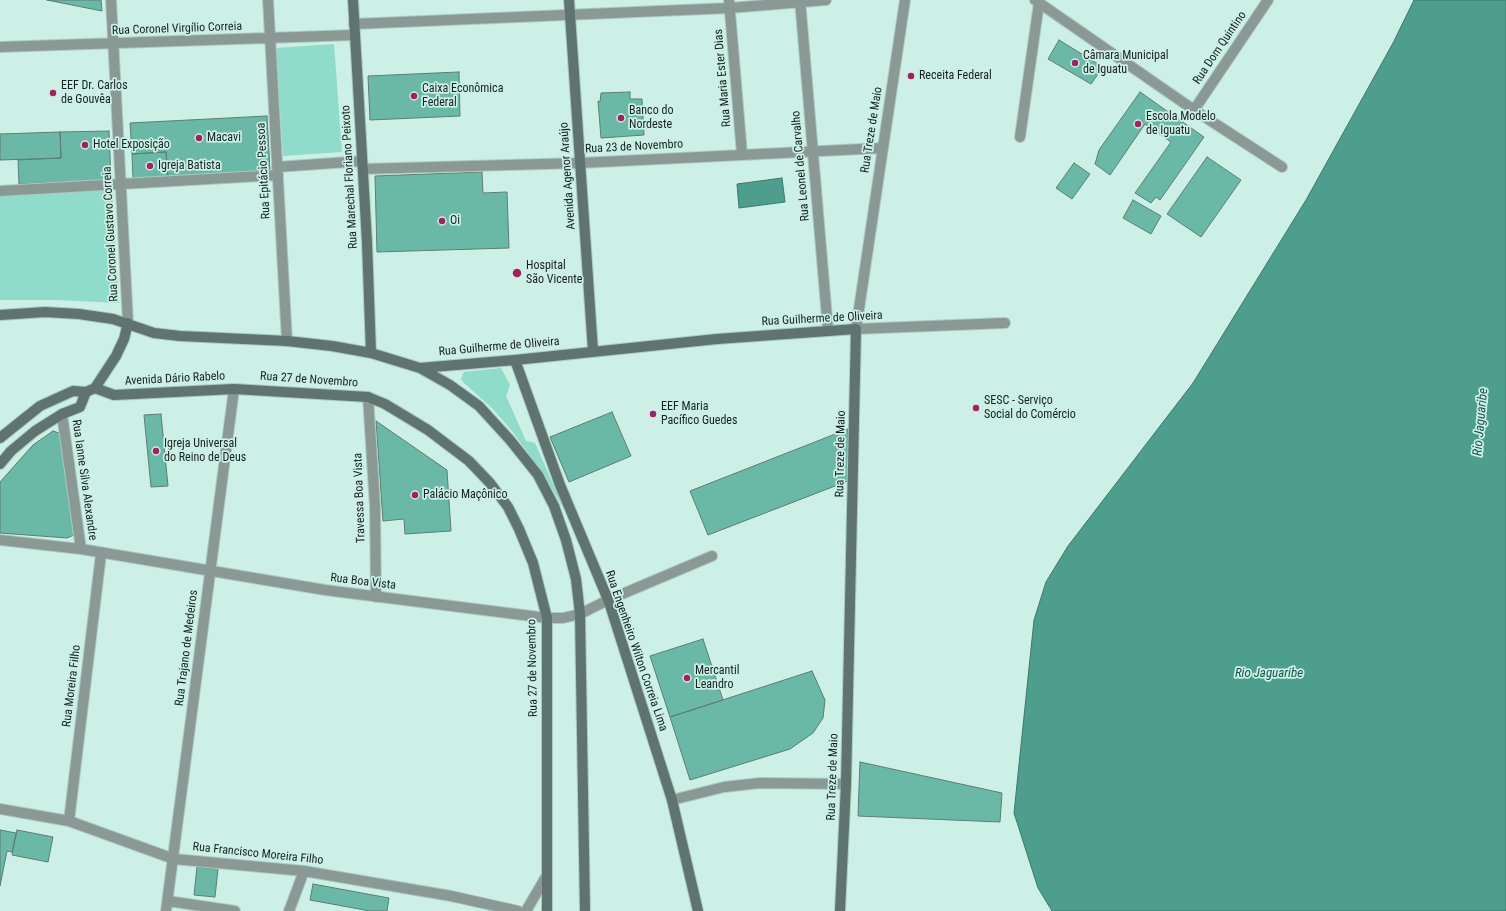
<!DOCTYPE html>
<html>
<head>
<meta charset="utf-8">
<style>
	body { margin:0 }
	canvas { display:block; background:#ccefe6 }
</style>
</head>
<body>
<canvas width="1506" height="911"></canvas>
<script>
const context = document.querySelector('canvas').getContext('2d');
context.lineJoin = 'round';
function fillPath(path, color) { context.fillStyle = color; context.fill(path, 'evenodd'); }
const toPath = rows => new Path2D(rows.map(r => 'M' + r).join(''));
function strokePath(path, color, width, dash) { context.strokeStyle = color; context.lineWidth = width; context.lineCap = dash ? 'butt' : 'round'; context.setLineDash(dash || []); context.stroke(path); }
function label(font, color, halo, rows, align = 'center') {
  context.font = font + ' "Roboto Condensed",sans-serif'; context.lineWidth = 3.5; context.setLineDash([]); context.textBaseline = 'middle'; context.strokeStyle = halo; context.fillStyle = color; for (const [text, x, y, turn = 0] of rows) {
    context.save(); context.translate(x, y); context.rotate((+turn || 0) * Math.PI / 180); context.textAlign = isNaN(turn) ? turn : align; if (halo) context.strokeText(text, 0, 0); context.fillText(text, 0, 0); context.restore();
  }
}
const green = toPath([
	[334,44,342,152,283,156,276,48],
	[112,189,119,303,56,300,0,300,0,196],
	[501,368,510,385,506,396,526,441,535,443,564,509,543,474,512,431,492,408,463,382,461,379,464,372]
]);
const water = toPath([
	[1414,0,1506,0,1506,911,1052,911,1038,888,1014,813,1034,620,1046,582,1068,546,1193,383,1306,200,1393,43,1414,0],
	[782,178,785,202,739,208,737,184,782,178]
]);
const building = toPath([
	[47,0,101,0,102,11,47,0],
	[1059,40,1103,67,1091,84,1048,59,1059,40],
	[459,72,460,116,370,120,368,76,459,72],
	[630,92,630,99,642,99,644,135,601,138,598,101,600,102,601,93,630,92],
	[1140,92,1204,137,1160,200,1156,197,1151,203,1135,193,1171,142,1145,124,1110,175,1095,164,1099,150,1140,92],
	[267,116,270,171,168,177,166,152,132,154,130,123,267,116],
	[109,131,111,180,19,184,18,160,61,158,60,132,109,131],
	[60,132,61,158,0,160,0,134,60,132],
	[166,152,168,177,133,179,132,154,166,152],
	[1207,157,1241,180,1201,237,1167,214,1207,157],
	[1074,163,1090,174,1072,199,1056,188,1074,163],
	[482,172,483,193,507,192,509,248,377,252,375,176,482,172],
	[1133,200,1161,216,1151,234,1123,218,1133,200],
	[612,412,631,456,569,482,550,437,612,412],
	[161,414,168,486,151,487,144,415,161,414],
	[376,421,447,470,451,531,405,534,404,519,383,521,376,421],
	[848,429,848,481,708,535,690,491,848,429],
	[53,431,59,433,62,437,74,535,67,538,0,533,0,482,33,445,53,431],
	[703,639,723,700,670,717,650,656,703,639],
	[812,671,825,700,823,718,813,733,790,749,690,780,670,717,812,671],
	[860,762,1002,793,1000,822,858,816,860,762],
	[0,830,16,833,12,852,7,851,0,886,0,830],
	[17,830,53,837,48,862,12,855,17,830],
	[197,867,218,869,215,897,194,895,197,867],
	[313,884,389,898,387,911,370,911,310,900,313,884]
]);
const street = toPath([
	[111,0,128,323],
	[268,0,287,341],
	[729,0,742,154],
	[800,0,828,330],
	[905,0,856,329,1005,323],
	[1035,0,1194,110,1282,167],
	[354,24,730,8,826,0],
	[0,47,355,35],
	[1194,110,1268,0],
	[1020,137,1039,3],
	[277,167,362,161],
	[363,169,580,163,882,148],
	[0,191,278,175],
	[368,397,375,506,376,597],
	[62,414,81,549],
	[0,540,81,549,325,590,547,618,563,618,580,614,608,600,712,556],
	[672,800,724,787,760,783,846,784],
	[0,809,69,821,174,859,304,871,451,896,518,911],
	[69,821,101,554],
	[168,901,235,911],
	[166,911,234,389],
	[289,911,304,871],
	[526,911,547,875]
]);
const secondary = toPath([
	[353,0,367,242,371,353],
	[569,0,593,351],
	[0,315,45,312,79,314,113,319,154,333,180,336,287,341,332,346,371,353,420,368,515,360,717,339,856,329,846,784,840,911],
	[515,360,560,485,609,602,672,800,698,911],
	[420,368,450,385,479,406,510,440,538,475,554,506,566,540,576,579,580,614,585,911],
	[95,388,114,395,234,389,368,397,385,404,428,430,469,461,490,483,508,507,519,529,533,563,547,618,547,911],
	[0,438,40,406,73,391,86,392,95,388,116,356,124,339,128,323],
	[0,464,11,451,35,431,62,414,80,407,86,392]
]);
const markers = [
	[1075,63,4,"#a91e61"],
	[911,76,4,"#a91e61"],
	[53,93,4,"#a91e61"],
	[414,96,4,"#a91e61"],
	[621,118,4,"#a91e61"],
	[1138,124,4,"#a91e61"],
	[199,138,4,"#a91e61"],
	[85,145,4,"#a91e61"],
	[150,166,4,"#a91e61"],
	[442,221,4,"#a91e61"],
	[517,273,5,"#a91e61"],
	[976,408,4,"#a91e61"],
	[653,414,4,"#a91e61"],
	[156,451,4,"#a91e61"],
	[415,495,4,"#a91e61"],
	[687,678,4,"#a91e61"]
];
const streetNames = [
	["Rua Coronel Virgílio Correia",177,29,-2],
	["Rua Dom Quintino",1220,48,-56],
	["Rua Maria Ester Dias",723,78,-95],
	["Rua Treze de Maio",872,130,-81],
	["Rua 23 de Novembro",634,147,-3],
	["Rua Leonel de Carvalho",801,166,-95],
	["Rua Epitácio Pessoa",264,171,-93],
	["Avenida Agenor Araújo",568,176,-94],
	["Rua Marechal Floriano Peixoto",350,177,-93],
	["Rua Coronel Gustavo Correia",111,234,-93],
	["Rua Guilherme de Oliveira",822,319,-3],
	["Rua Guilherme de Oliveira",499,347,-5],
	["Avenida Dário Rabelo",175,379,-3],
	["Rua 27 de Novembro",309,380,4],
	["Rua Treze de Maio",841,454,-89],
	["Rua Ianne Silva Alexandre",84,480,82],
	["Travessa Boa Vista",360,498,-92],
	["Rua Boa Vista",363,582,7],
	["Rua Trajano de Medeiros",187,648,-83],
	["Rua Engenheiro Wilton Correia Lima",636,651,71],
	["Rua 27 de Novembro",533,668,-91],
	["Rua Moreira Filho",72,686,-83],
	["Rua Treze de Maio",833,777,-88],
	["Rua Francisco Moreira Filho",258,854,6]
];
const poiNames = [
	["Câmara Municipal",1083,56],
	["de Iguatu",1083,70],
	["Receita Federal",919,76],
	["EEF Dr. Carlos",61,86],
	["de Gouvêa",61,100],
	["Caixa Econômica",422,89],
	["Federal",422,103],
	["Banco do",629,111],
	["Nordeste",629,125],
	["Escola Modelo",1146,117],
	["de Iguatu",1146,131],
	["Macavi",207,138],
	["Hotel Exposição",93,145],
	["Igreja Batista",158,166],
	["Oi",450,221],
	["Hospital",526,266],
	["São Vicente",526,280],
	["SESC - Serviço",984,401],
	["Social do Comércio",984,415],
	["EEF Maria",661,407],
	["Pacífico Guedes",661,421],
	["Igreja Universal",164,444],
	["do Reino de Deus",164,458],
	["Palácio Maçônico",423,495],
	["Mercantil",695,671],
	["Leandro",695,685]
];
const waterNames = [
	["Rio Jaguaribe",1481,422,-85],
	["Rio Jaguaribe",1269,674]
];
fillPath(green, '#8edcc9');
fillPath(water, '#4e9e8d');
strokePath(water, '#3d796c', 1);
fillPath(building, '#6ab9a7');
strokePath(building, '#5d7d75', 1);
strokePath(street, '#abcac2', 12);
strokePath(secondary, '#abcac2', 12);
strokePath(street, '#8b9995', 10);
strokePath(secondary, '#5f746e', 10);
for (const [x, y, r, color] of markers) { const dot = new Path2D(); dot.arc(x, y, r, 0, 2 * Math.PI); context.fillStyle = color; context.fill(dot); strokePath(dot, '#ccefe6', 1.5); }
label('12px', '#15221e', '#ccefe6', streetNames);
label('12px', '#15221e', '#ccefe6', poiNames, 'left');
label('italic 13px', '#125549', '#ccefe6', waterNames);
</script>
</body>
</html>
